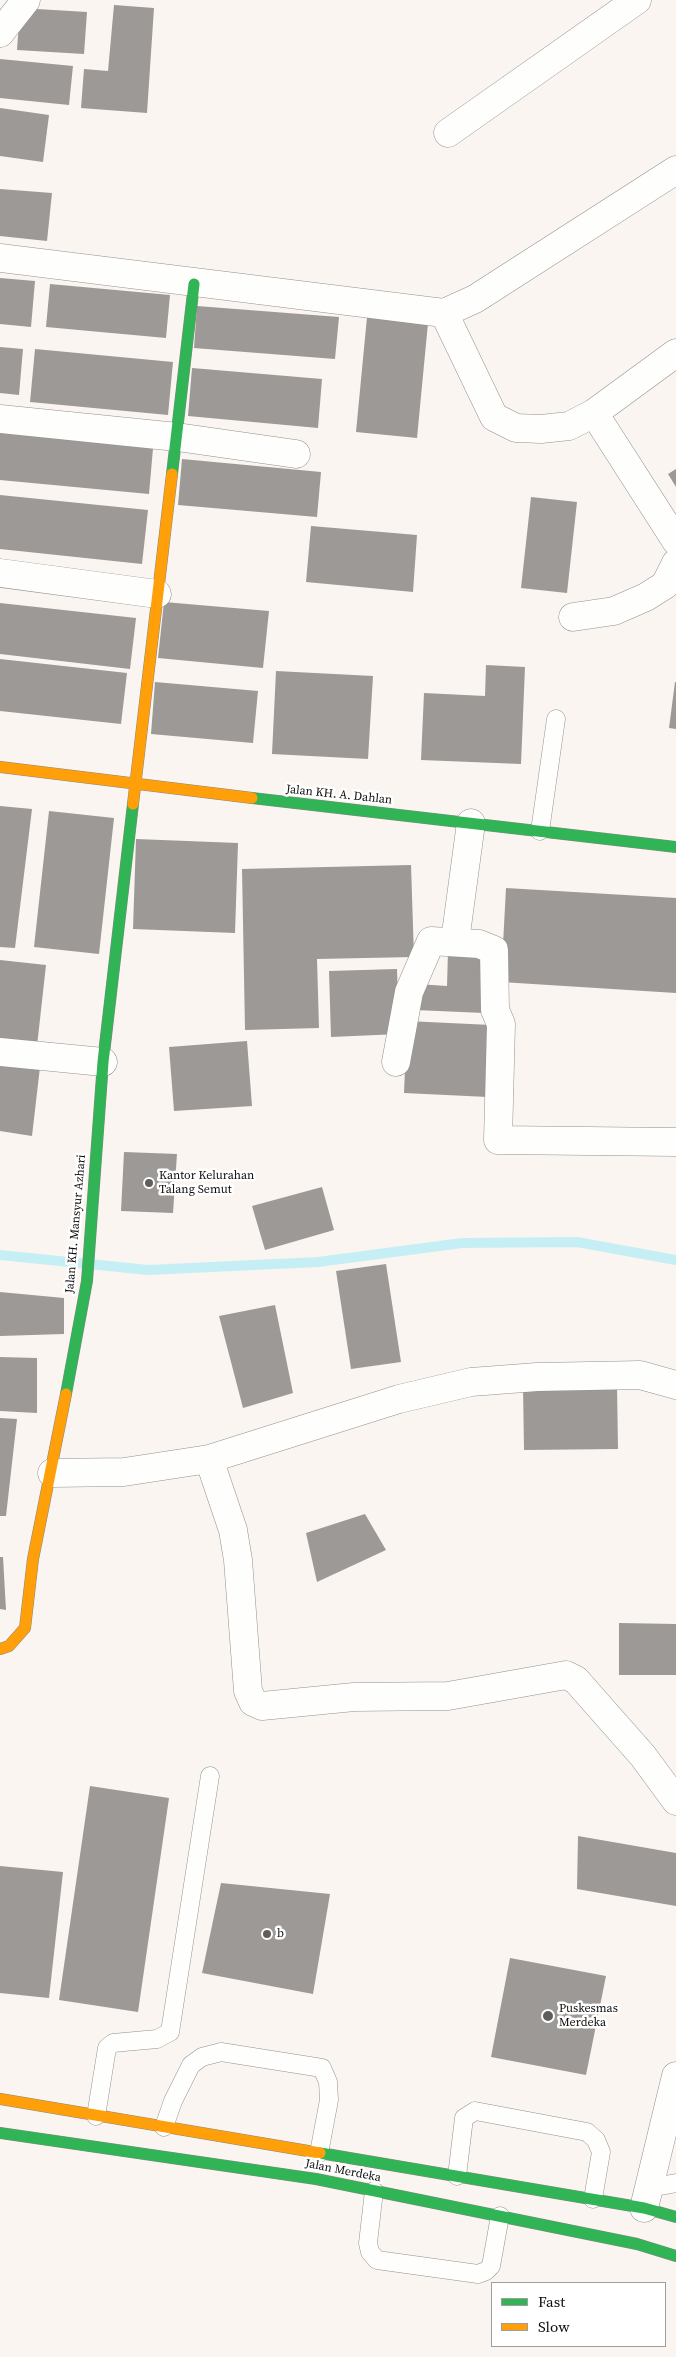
<!DOCTYPE html>
<html>
<head>
<meta charset="utf-8">
<style>
	body { margin:0 }
	#map { position:relative; width:676px; height:2357px; overflow:hidden; background:#faf5f0; font-family:"Source Serif 4",serif }
	canvas { display:block }
	.legend { position:absolute; left:491px; top:2282px; width:175px; height:65px; box-sizing:border-box; background:#fff; border:1px solid #9e9e9e; margin:0; padding:6px 9px; list-style:none; font-size:15px; color:#0c0c0c }
	.legend li { display:flex; align-items:center; gap:10px; height:25px }
	.legend b { width:25px; border:1px solid #9e9e9e }
</style>
</head>
<body>
<div id="map">
<canvas width="676" height="2357"></canvas>
<ul class="legend">
<li><b style="height:6px;background:#30b455"></b>Fast</li>
<li><b style="height:6px;background:#ff9f0a"></b>Slow</li>
</ul>
</div>
<script>
const context = document.querySelector('canvas').getContext('2d');
context.lineJoin = 'round';
const toPath = rows => new Path2D(rows.map(r => 'M' + r).join(''));
function strokePath(path, color, width, dash) { context.strokeStyle = color; context.lineWidth = width; context.lineCap = dash ? 'butt' : 'round'; context.setLineDash(dash || []); context.stroke(path); }
function fillPath(path, color) { context.fillStyle = color; context.fill(path, 'evenodd'); }
function label(font, color, halo, rows, align = 'center') {
  context.font = font + ' "Source Serif 4",serif'; context.lineWidth = 5; context.setLineDash([]); context.textBaseline = 'middle'; context.strokeStyle = halo; context.fillStyle = color; for (const [text, x, y, turn = 0] of rows) {
    context.save(); context.translate(x, y); context.rotate((+turn || 0) * Math.PI / 180); context.textAlign = isNaN(turn) ? turn : align; if (halo) context.strokeText(text, 0, 0); context.fillText(text, 0, 0); context.restore();
  }
}
const stream = toPath([
	[0,1255,148,1270,318,1262,462,1243,577,1242,676,1260]
]);
const building = toPath([
	[114,5,154,8,147,113,81,108,84,69,108,71],
	[20,8,87,12,84,54,17,50],
	[0,59,73,66,69,105,0,98],
	[0,108,49,115,43,162,0,156],
	[0,189,52,193,47,241,0,236],
	[0,278,35,281,31,327,0,324],
	[50,284,170,295,166,338,46,327],
	[197,306,339,317,335,359,194,348],
	[367,317,428,323,417,438,356,432],
	[0,347,23,349,19,395,0,393],
	[35,349,173,362,168,415,30,402],
	[192,368,322,379,318,428,188,416],
	[0,422,154,437,149,494,0,480],
	[182,459,321,472,317,517,178,505],
	[676,469,676,487,668,474],
	[0,495,148,510,142,564,0,549],
	[531,497,577,502,567,593,521,588],
	[311,526,417,535,413,592,306,582],
	[164,602,269,611,263,668,158,658],
	[0,603,136,618,130,669,0,654],
	[0,659,127,673,121,724,0,711],
	[486,665,525,667,521,764,421,760,424,693,485,696],
	[276,671,373,676,368,759,272,754],
	[155,682,258,691,253,743,151,734],
	[675,682,676,682,676,729,669,728],
	[0,806,32,809,15,948,0,947],
	[49,811,114,818,99,954,34,947],
	[136,839,238,843,235,933,133,929],
	[411,865,414,957,317,959,319,1028,245,1030,242,869],
	[506,888,676,898,676,993,501,982],
	[448,951,486,953,484,1013,415,1010,417,984,447,986],
	[0,960,46,965,37,1046,0,1041],
	[397,969,399,1034,331,1037,329,971],
	[407,1021,491,1025,488,1097,404,1093],
	[247,1041,252,1106,174,1111,169,1047],
	[0,1061,40,1067,32,1136,0,1131],
	[124,1152,177,1154,173,1213,121,1211],
	[322,1187,334,1230,265,1250,252,1206],
	[386,1264,401,1362,351,1369,336,1271],
	[0,1292,64,1298,64,1334,0,1336],
	[275,1305,293,1393,243,1408,219,1316],
	[0,1357,37,1358,37,1413,0,1411],
	[617,1385,618,1449,524,1450,523,1386],
	[0,1418,17,1419,6,1516,0,1516],
	[365,1514,386,1550,317,1582,306,1533],
	[0,1557,3,1557,6,1610,0,1609],
	[619,1623,676,1624,676,1675,619,1675],
	[90,1786,169,1798,138,2012,59,2000],
	[578,1836,676,1853,676,1906,577,1889],
	[0,1866,63,1872,49,1998,0,1993],
	[221,1883,330,1894,313,1994,202,1973],
	[510,1958,606,1976,586,2075,491,2057]
]);
const lane = toPath([
	[540,831,556,719],
	[96,2116,107,2048,113,2043,157,2039,170,2032,210,1776],
	[164,2127,173,2101,191,2065,202,2057,221,2052,322,2068,328,2082,329,2100,319,2153],
	[457,2176,464,2118,475,2111,587,2132,596,2140,601,2152,593,2199],
	[649,2188,676,2183],
	[374,2191,368,2243,370,2252,377,2260,478,2274,486,2271,491,2266,500,2216]
]);
const street = toPath([
	[0,33,26,0],
	[448,133,637,0],
	[0,258,444,313,475,299,676,170],
	[444,313,494,417,516,428,541,429,569,426,594,413],
	[676,353,594,413,676,541],
	[0,419,177,437,296,454],
	[0,573,157,594],
	[573,617,614,611,646,597,665,585,676,563],
	[455,941,471,823],
	[0,1052,103,1062],
	[396,1062,409,992,431,941,479,944,494,950,495,1010,501,1024,498,1140,676,1142],
	[209,1459,233,1530,238,1560,248,1691,253,1702,262,1706,354,1697,448,1696,566,1675,576,1680,643,1756,676,1801],
	[52,1473,124,1472,209,1459,399,1399,471,1382,537,1377,640,1375,676,1385],
	[644,2208,676,2076]
]);
const fast = toPath([
	[172,474,194,284],
	[252,798,676,847],
	[66,1394,87,1281,103,1062,133,804],
	[0,2133,316,2179,637,2244,676,2256],
	[320,2153,644,2208,676,2217]
]);
const slow = toPath([
	[0,767,252,798],
	[133,804,172,474],
	[0,1649,9,1646,25,1628,33,1559,66,1394],
	[0,2099,320,2153]
]);
const markers = [
	[149,1183,5,"#5f5e5c"],
	[267,1934,5,"#5f5e5c"],
	[548,2016,6,"#5f5e5c"]
];
const streetNames = [
	["Jalan KH. A. Dahlan",339,795,6],
	["Jalan KH. Mansyur Azhari",76,1224,-85],
	["Jalan Merdeka",343,2171,11]
];
const poiNames = [
	["Kantor Kelurahan",159,1176],
	["Talang Semut",159,1190],
	["b",277,1934],
	["Puskesmas",559,2009],
	["Merdeka",559,2023]
];
strokePath(stream, '#c6eff5', 10);
fillPath(building, '#9d9996');
strokePath(lane, '#93918f', 19);
strokePath(street, '#93918f', 29);
strokePath(fast, '#8a8885', 12);
strokePath(slow, '#8a8885', 12);
strokePath(lane, '#fefefd', 18);
strokePath(street, '#fefefd', 28);
strokePath(fast, '#30b455', 11);
strokePath(slow, '#ff9f0a', 11);
for (const [x, y, r, color] of markers) { const dot = new Path2D(); dot.arc(x, y, r, 0, 2 * Math.PI); context.fillStyle = color; context.fill(dot); strokePath(dot, '#fff', 2); }
label('12px', '#0c0c0c', '#fff', streetNames);
label('12px', '#0c0c0c', '#fff', poiNames, 'left');
</script>
</body>
</html>
